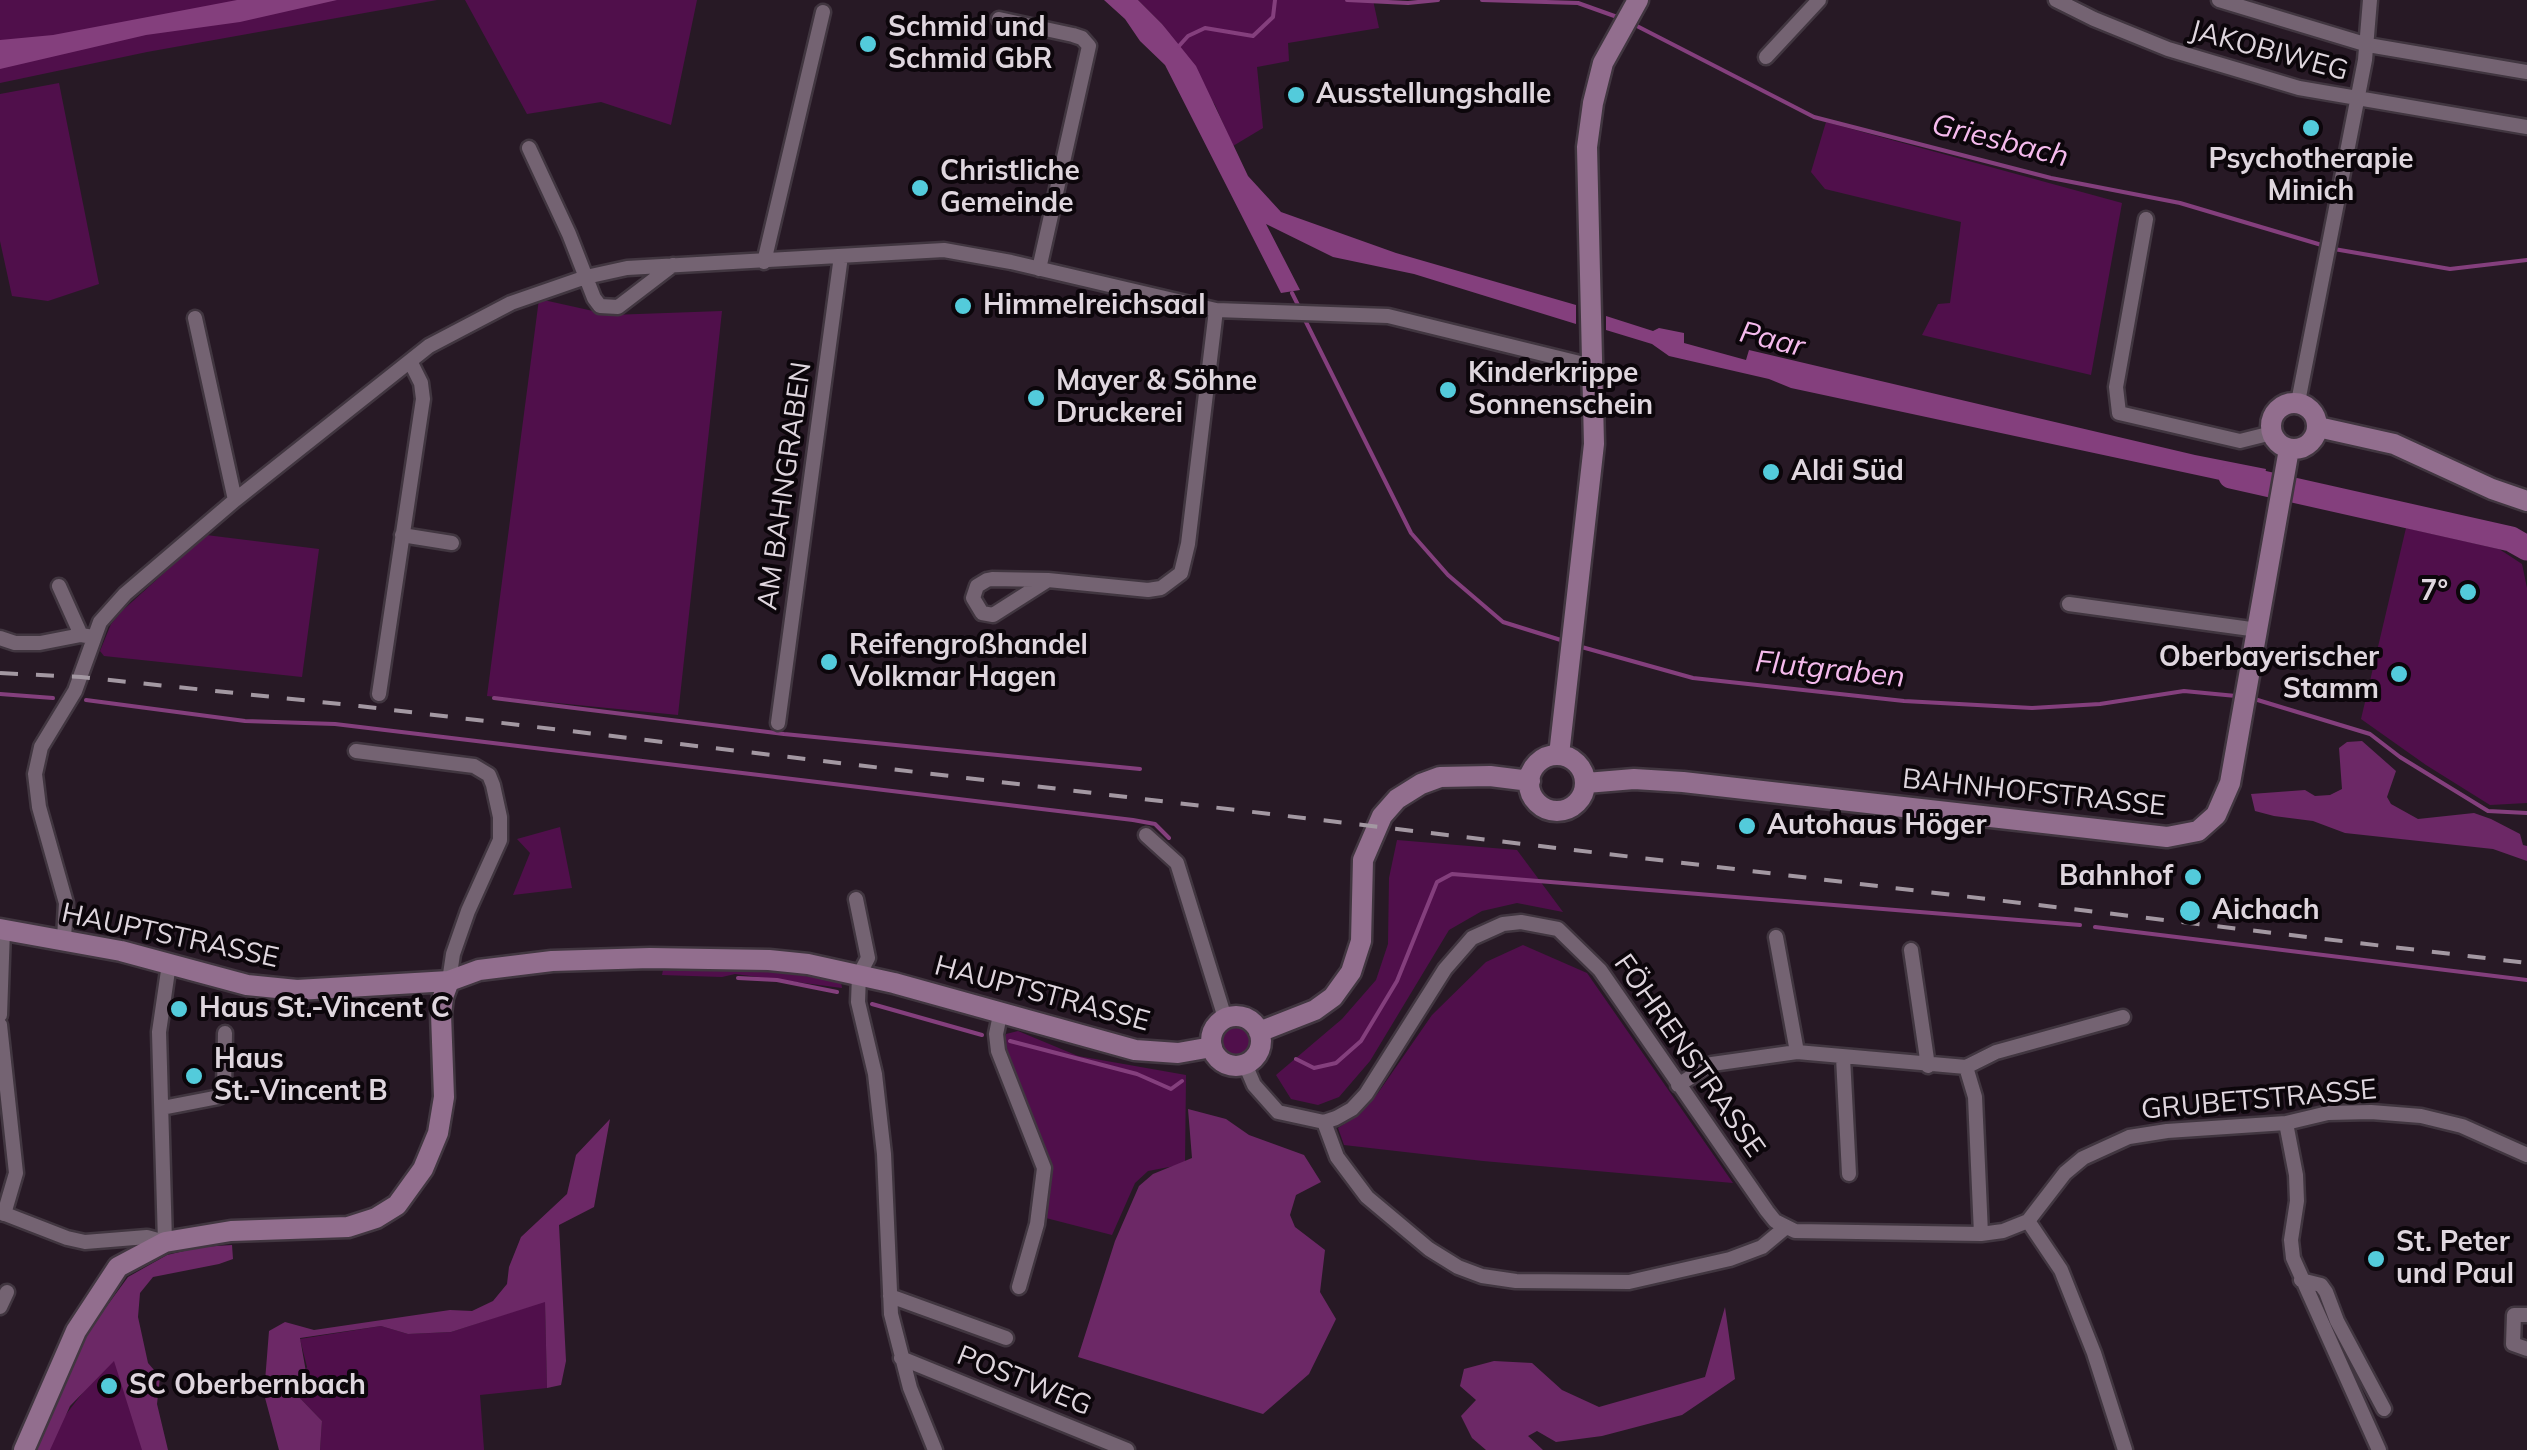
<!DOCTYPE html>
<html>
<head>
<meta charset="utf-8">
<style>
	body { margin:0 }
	canvas { display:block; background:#271925 }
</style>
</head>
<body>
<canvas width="2527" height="1450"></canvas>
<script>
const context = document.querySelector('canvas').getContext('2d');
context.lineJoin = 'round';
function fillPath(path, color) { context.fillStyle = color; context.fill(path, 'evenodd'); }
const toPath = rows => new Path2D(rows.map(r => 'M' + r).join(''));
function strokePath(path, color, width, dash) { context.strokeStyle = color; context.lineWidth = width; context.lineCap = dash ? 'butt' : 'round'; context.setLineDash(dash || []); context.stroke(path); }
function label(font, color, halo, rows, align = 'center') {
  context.font = font + ' Mulish,sans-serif'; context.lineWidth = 8; context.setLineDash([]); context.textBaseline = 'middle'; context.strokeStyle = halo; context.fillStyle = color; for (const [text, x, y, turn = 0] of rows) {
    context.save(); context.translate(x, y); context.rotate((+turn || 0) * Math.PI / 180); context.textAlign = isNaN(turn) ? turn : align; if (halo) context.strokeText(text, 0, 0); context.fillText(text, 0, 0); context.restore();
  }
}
const green = toPath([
	[0,0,437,0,147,52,0,83],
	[465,0,697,0,671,125,601,102,527,114],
	[1138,0,1373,0,1379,28,1288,43,1289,61,1257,67,1263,128,1233,146,1215,105,1162,24],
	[59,83,99,284,48,301,12,296,0,241,0,94],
	[1826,122,2122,203,2091,375,1922,335,1938,304,1950,303,1961,222,1825,189,1811,172],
	[539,299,611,315,722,311,678,715,487,696],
	[2406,528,2499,549,2522,564,2527,588,2527,803,2490,805,2426,765,2361,719],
	[206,535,319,549,302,677,104,656,100,651,111,624,122,611],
	[560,827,572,888,513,895,530,853,517,839],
	[1397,840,1517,850,1563,912,1517,903,1482,911,1449,930,1370,1061,1339,1097,1318,1105,1291,1099,1276,1075,1342,1019,1376,980,1388,944,1389,878],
	[1523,945,1587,973,1733,1183,1483,1161,1344,1145,1338,1128,1360,1114,1378,1093,1432,1015,1486,962],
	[670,967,776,971,841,982,842,988,735,974,722,977,662,975,663,970],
	'1218 1041a18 18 0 1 1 36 0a18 18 0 1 1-36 0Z',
	[1018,1031,1078,1056,1186,1075,1185,1164,1148,1171,1135,1183,1112,1235,1046,1218,1053,1168,1003,1046,1006,1034],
	[545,1301,547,1388,480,1395,484,1450,320,1450,322,1421,296,1394,307,1367,300,1339,381,1326,408,1334,451,1332],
	[116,1350,153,1450,47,1450,60,1422]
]);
const forest = toPath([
	[2362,741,2396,771,2387,797,2391,804,2418,819,2474,813,2491,819,2520,834,2523,845,2527,846,2527,861,2493,849,2345,833,2313,821,2274,816,2255,811,2251,794,2305,790,2315,796,2330,795,2342,789,2339,748,2347,742],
	[1188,1109,1226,1119,1249,1135,1304,1155,1321,1182,1296,1195,1290,1215,1295,1227,1325,1250,1320,1292,1336,1319,1309,1374,1263,1414,1078,1357,1115,1241,1139,1186,1153,1174,1192,1158],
	[610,1119,594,1207,559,1225,566,1361,561,1385,547,1388,545,1302,451,1332,408,1334,381,1326,300,1338,306,1372,296,1394,322,1421,320,1450,279,1450,264,1394,269,1331,285,1322,314,1330,450,1310,472,1311,493,1301,507,1284,509,1267,521,1237,567,1194,576,1155],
	[232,1245,233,1259,219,1264,153,1277,140,1293,138,1317,148,1363,160,1377,157,1404,168,1450,142,1450,114,1361,70,1406,50,1450,36,1450,85,1336,128,1277,167,1255,201,1247],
	[1725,1307,1735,1379,1682,1415,1602,1436,1556,1442,1537,1431,1528,1436,1543,1450,1486,1450,1472,1438,1461,1416,1476,1400,1460,1386,1464,1369,1494,1361,1532,1363,1562,1390,1599,1407,1705,1377]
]);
const water = toPath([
	[237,0,337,0,240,22,146,35,0,69,0,40,53,35],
	[1104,0,1138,0,1162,24,1196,66,1248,176,1281,212,1396,253,1576,305,1576,324,1414,274,1333,257,1266,224,1300,290,1281,293,1165,65,1140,41,1125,19],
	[1606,316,1653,331,1659,328,1684,333,1684,343,1746,360,1749,350,2195,455,2266,469,2262,489,1791,388,1769,379,1669,356,1652,344,1606,330]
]);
const stream = toPath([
	[1347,0,1408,3,1438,0],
	[1482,0,1578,3,1620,18],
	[1633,24,1814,117,2051,178,2180,203,2325,246],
	[1179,46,1188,36,1205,28,1253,36,1273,17,1275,0],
	[2334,249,2450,269,2527,260],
	[1292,293,1299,307],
	[1303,316,1411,533,1448,575,1503,622,1564,641],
	[1578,646,1693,678,1904,701,2032,708,2100,704,2184,691,2236,696],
	[0,694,53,698],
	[494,698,784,734,1140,769],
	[2251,698,2370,734,2400,757,2488,811,2527,813],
	[86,700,245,721,335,724,1133,820,1155,824,1169,838],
	[2095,927,2527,980],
	[738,978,777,980,837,992],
	[872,1004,982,1035],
	[1010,1041,1137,1074,1171,1089,1182,1081],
	[1296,1059,1314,1068,1336,1063,1361,1041,1397,981,1437,882,1452,874,2080,925]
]);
const river = toPath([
	[2231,476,2511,539,2527,548]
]);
const street = toPath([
	[2056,0,2094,19,2168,49,2299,88,2527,127],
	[2219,0,2368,45,2527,72],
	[999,19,1073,35,1082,38,1089,46,1039,269],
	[1766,57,1819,0],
	[529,148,569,234,594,298,600,306,618,307,673,265],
	[2146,219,2116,387,2119,413,2240,441,2272,433],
	[764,262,823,12],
	[195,318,235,500],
	[2298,402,2365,60,2370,0],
	[402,535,452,543],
	[987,580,992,579,1048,580,993,615,982,613,973,598,977,586,987,580],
	[1048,580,1148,590,1161,588,1181,573,1188,544,1216,310],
	[59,586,81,635],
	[2069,604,2258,630],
	[0,638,15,643,40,643,81,635,93,637],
	[379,694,423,399,421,383,410,361],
	[778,723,841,256],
	[356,751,474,766,489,775,493,785,500,817,500,840,468,911,453,954,449,981],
	[1146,835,1177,863,1225,1018],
	[856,899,868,958,859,975,858,1002,875,1074,884,1154,891,1314,910,1388,935,1450],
	[1776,937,1797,1052],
	[64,939,66,903,39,807,35,774,41,747,75,691,100,622,125,594,235,500,429,346,511,303,586,277,627,268,944,250,1011,262,1216,310,1388,316,1592,366],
	[1911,950,1928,1066],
	[0,1015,3,930],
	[1000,1015,996,1034,998,1051,1044,1168,1037,1224,1019,1287],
	[0,1025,16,1173,4,1214],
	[1843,1057,1849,1174],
	[1245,1064,1254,1085,1278,1112,1324,1122,1336,1118,1352,1109,1366,1094,1445,969,1472,938,1503,924,1521,922,1558,929,1600,970,1767,1211,1775,1221,1795,1231,1981,1234,2003,1231,2028,1221,2065,1173,2083,1158,2129,1137,2167,1131,2286,1123,2328,1113,2371,1112,2421,1116,2462,1126,2527,1155],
	[1966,1067,1996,1052,2123,1017],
	[1678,1085,1712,1064,1797,1052,1966,1067,1975,1097,1981,1234],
	[162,1108,219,1097,224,1091,225,1033],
	[1324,1122,1337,1157,1367,1197,1429,1249,1458,1267,1482,1276,1516,1281,1629,1282,1730,1259,1762,1247,1786,1227],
	[2286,1123,2296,1175,2297,1201,2291,1240,2293,1258,2379,1450],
	[0,1212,67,1238,85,1242,147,1237,165,1242,159,1032,169,964],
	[2028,1221,2061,1270,2094,1353,2125,1450],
	[2301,1280,2321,1285,2326,1292,2337,1321,2384,1409],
	[890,1296,1006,1338],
	[0,1307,7,1292],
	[2527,1315,2514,1315,2513,1344,2527,1349],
	[901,1358,1127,1450]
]);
const secondary = toPath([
	'2271 426a23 23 0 1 1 46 0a23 23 0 1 1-46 0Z',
	[2318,427,2394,444,2492,489,2527,501],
	[1559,755,1594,444,1587,147,1593,103,1603,63,1638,0],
	'1529 783a28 28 0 1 1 56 0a28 28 0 1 1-56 0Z',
	[1586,783,1634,779,1683,782,2167,837,2198,831,2216,815,2230,783,2289,449],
	[0,929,121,951,247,985,297,990,449,981,479,970,552,961,650,958,769,960,808,964,894,983,1135,1050,1178,1053,1212,1047],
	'1211 1041a25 25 0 1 1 50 0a25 25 0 1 1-50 0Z',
	[1259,1032,1315,1010,1333,997,1351,972,1361,941,1363,860,1382,816,1397,799,1421,784,1440,777,1490,776,1530,781],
	[24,1450,76,1331,118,1267,165,1242,231,1231,348,1227,376,1218,397,1205,423,1169,438,1133,444,1097,441,1014,443,997,449,981]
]);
const rail = toPath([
	[0,673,81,677,359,706,2527,963]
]);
const markers = [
	[868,44,10,"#53cbdb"],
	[1296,95,10,"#53cbdb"],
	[2311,128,10,"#53cbdb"],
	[920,188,10,"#53cbdb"],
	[963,306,10,"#53cbdb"],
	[1448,390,10,"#53cbdb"],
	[1036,398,10,"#53cbdb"],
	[1771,472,10,"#53cbdb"],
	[2468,592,10,"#53cbdb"],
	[829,662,10,"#53cbdb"],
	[2399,674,10,"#53cbdb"],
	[1747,826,10,"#53cbdb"],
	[2193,877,10,"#53cbdb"],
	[2190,911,12,"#53cbdb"],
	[179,1009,10,"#53cbdb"],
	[194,1076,10,"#53cbdb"],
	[2376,1259,10,"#53cbdb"],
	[109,1386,10,"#53cbdb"]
];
const poiNames = [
	["Schmid und",888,28],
	["Schmid GbR",888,60],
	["Ausstellungshalle",1316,95],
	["Psychotherapie",2311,160,"center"],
	["Minich",2311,192,"center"],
	["Christliche",940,172],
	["Gemeinde",940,204],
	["Himmelreichsaal",983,306],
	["Kinderkrippe",1468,374],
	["Sonnenschein",1468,406],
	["Mayer & Söhne",1056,382],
	["Druckerei",1056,414],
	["Aldi Süd",1791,472],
	["7°",2448,592,"right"],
	["Reifengroßhandel",849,646],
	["Volkmar Hagen",849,678],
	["Oberbayerischer",2379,658,"right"],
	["Stamm",2379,690,"right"],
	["Autohaus Höger",1767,826],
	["Bahnhof",2173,877,"right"],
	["Aichach",2212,911],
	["Haus St.-Vincent C",199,1009],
	["Haus",214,1060],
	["St.-Vincent B",214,1092],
	["St. Peter",2396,1243],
	["und Paul",2396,1275],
	["SC Oberbernbach",129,1386]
];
const streetNames = [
	["JAKOBIWEG",2269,51,15],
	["AM BAHNGRABEN",785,486,-82],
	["BAHNHOFSTRASSE",2034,793,6],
	["HAUPTSTRASSE",170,936,12],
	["HAUPTSTRASSE",1042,994,15],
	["FÖHRENSTRASSE",1689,1056,55],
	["GRUBETSTRASSE",2259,1100,-5],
	["POSTWEG",1024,1381,22]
];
const waterNames = [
	["Griesbach",2000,141,14],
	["Paar",1772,340,14],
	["Flutgraben",1830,670,6]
];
fillPath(green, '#500f4b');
fillPath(forest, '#6c2866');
fillPath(water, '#843f7d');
strokePath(stream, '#843f7d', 4);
strokePath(river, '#843f7d', 25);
strokePath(street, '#413640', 19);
strokePath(secondary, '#413640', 25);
strokePath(street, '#746372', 14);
strokePath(secondary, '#926e8e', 20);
strokePath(rail, '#a398a2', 4, [18, 18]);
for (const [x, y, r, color] of markers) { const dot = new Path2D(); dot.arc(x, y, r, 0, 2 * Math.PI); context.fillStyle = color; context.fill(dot); strokePath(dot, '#0c060b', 4); }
label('bold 28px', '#dfd6de', '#0c060b', poiNames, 'left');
label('28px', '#dfd6de', '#0c060b', streetNames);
label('italic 30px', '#f5baed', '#0c060b', waterNames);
</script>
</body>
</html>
